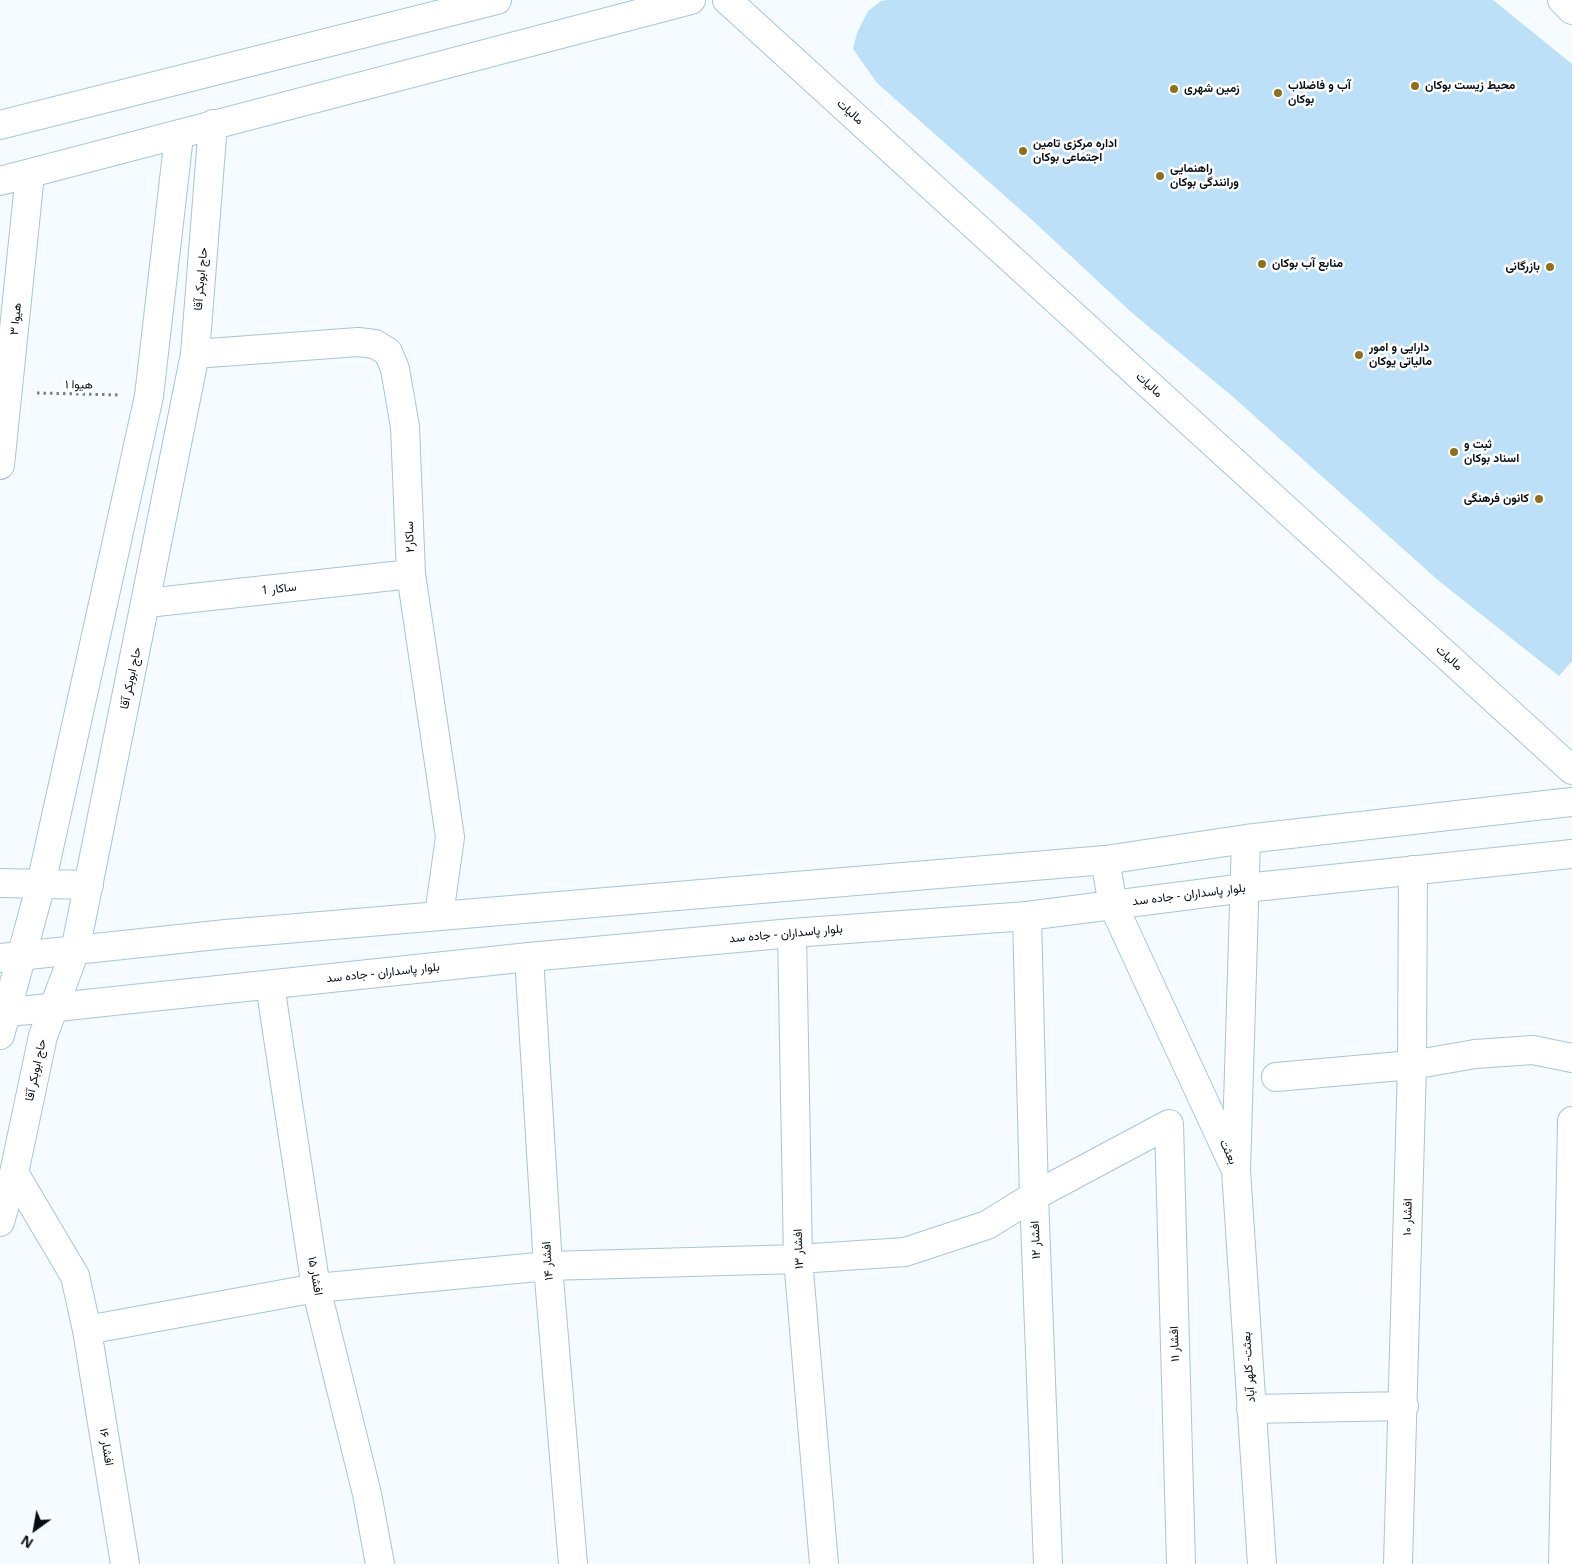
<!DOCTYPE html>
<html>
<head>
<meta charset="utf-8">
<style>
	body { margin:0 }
	#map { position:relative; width:1572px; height:1564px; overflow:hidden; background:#f5fbff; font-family:"Noto Sans",sans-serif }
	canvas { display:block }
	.north { position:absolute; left:10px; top:1504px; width:50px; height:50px; -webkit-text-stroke:4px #fff; paint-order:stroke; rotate:212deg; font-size:14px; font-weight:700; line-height:20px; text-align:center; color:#040d13 }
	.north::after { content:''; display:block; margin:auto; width:18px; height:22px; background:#040d13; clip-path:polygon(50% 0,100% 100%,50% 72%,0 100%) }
</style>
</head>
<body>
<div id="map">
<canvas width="1572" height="1564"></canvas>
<div class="north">N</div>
</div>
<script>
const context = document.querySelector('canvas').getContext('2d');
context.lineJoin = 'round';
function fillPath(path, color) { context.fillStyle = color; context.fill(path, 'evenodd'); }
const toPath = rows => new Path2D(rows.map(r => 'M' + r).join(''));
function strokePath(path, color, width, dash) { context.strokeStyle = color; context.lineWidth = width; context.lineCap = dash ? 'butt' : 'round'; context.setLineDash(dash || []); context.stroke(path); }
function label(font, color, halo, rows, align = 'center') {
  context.font = font + ' "Noto Sans",Vazirmatn,sans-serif'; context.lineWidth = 5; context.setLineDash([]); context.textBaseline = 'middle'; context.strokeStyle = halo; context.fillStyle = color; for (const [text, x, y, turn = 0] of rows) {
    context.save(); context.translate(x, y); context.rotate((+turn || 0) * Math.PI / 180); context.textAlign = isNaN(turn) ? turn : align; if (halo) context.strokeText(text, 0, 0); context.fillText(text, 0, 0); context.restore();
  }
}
const building = toPath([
	[887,0,1493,0,1572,64,1572,661,1559,676,1439,581,1232,396,1131,312,1031,219,877,83,853,49,857,33,868,11,881,1]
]);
const path = toPath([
	[37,393,121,395]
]);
const minor = toPath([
	[727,0,1572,770],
	[1562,0,1572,10],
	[0,125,497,0],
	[0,181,691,0],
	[195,354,358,342,375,344,388,352,395,369,405,427,411,574,450,837,439,915],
	[0,465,30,174],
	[147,603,411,574],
	[0,883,89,885],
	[1027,916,1034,1196,1048,1564],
	[792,933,798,1259,824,1564],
	[529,957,548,1266,573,1564],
	[270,985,316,1288,367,1494,380,1564],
	[0,1035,41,884,149,396,179,136],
	[1276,1077,1412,1065,1475,1054,1533,1050,1572,1058],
	[14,1173,75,1276,87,1330,316,1288,548,1266,798,1259,905,1252,987,1225,1034,1196,1169,1124,1181,1564],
	[0,1222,14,1173,43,1036,75,951,195,354,213,124],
	[87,1330,125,1564],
	[1251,1409,1404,1406],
	[1398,1564,1412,1065,1413,870],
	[1563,1564,1572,1121]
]);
const major = toPath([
	[1246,839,1236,1170,1262,1564],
	[1105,860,1113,905,1233,1164],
	[0,958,226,934,1105,860,1246,839,1572,802],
	[0,1013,529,957,792,933,1027,916,1245,888,1572,854]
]);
const markers = [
	[1415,86,5,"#8f7217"],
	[1174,89,5,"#8f7217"],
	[1278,93,5,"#8f7217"],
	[1023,151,5,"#8f7217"],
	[1160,176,5,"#8f7217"],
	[1262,264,5,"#8f7217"],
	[1550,267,5,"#8f7217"],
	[1359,355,5,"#8f7217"],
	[1454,452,5,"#8f7217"],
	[1539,499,5,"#8f7217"]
];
const poiNames = [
	["آب و فاضلاب",1288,86],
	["بوکان",1288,100],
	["محیط زیست بوکان",1425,86],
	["زمین شهری",1184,89],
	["اداره مرکزی تامین",1033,144],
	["اجتماعی بوکان",1033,158],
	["راهنمایی",1170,169],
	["ورانندگی بوکان",1170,183],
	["منابع آب بوکان",1272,264],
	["بازرگانی",1540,267,"right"],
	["دارایی و امور",1369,348],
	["مالیاتی یوکان",1369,362],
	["ثبت و",1464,445],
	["اسناد بوکان",1464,459],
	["کانون فرهنگی",1529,499,"right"]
];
const streetNames = [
	["مالیات",850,112,42],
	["حاج ابوبکر آقا",201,279,-85],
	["هیوا ۳",16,319,-84],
	["هیوا ۱",79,385,1],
	["مالیات",1149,385,42],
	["ساکار۲",410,537,-92],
	["ساکار 1",279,589,-6],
	["مالیات",1449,658,42],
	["حاج ابوبکر آقا",131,678,-78],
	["بلوار پاسداران - جاده سد",1189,895,-7],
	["بلوار پاسداران - جاده سد",786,934,-5],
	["بلوار پاسداران - جاده سد",383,973,-6],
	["حاج ابوبکر آقا",36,1070,-78],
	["بعثت",1228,1152,65],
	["افشار ۱۰",1408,1217,-89],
	["افشار ۱۲",1036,1240,-92],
	["افشار ۱۳",799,1249,-92],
	["افشار ۱۴",548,1261,-94],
	["افشار ۱۵",315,1276,80],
	["افشار ۱۱",1175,1344,-92],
	["بعثت- کلهر آباد",1249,1367,-94],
	["افشار ۱۶",106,1447,81]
];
fillPath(building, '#bbe0f7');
strokePath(minor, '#a8c5d7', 30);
strokePath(major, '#a8c5d7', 30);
strokePath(path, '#7a8186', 3, [2.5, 4]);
strokePath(minor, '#fff', 28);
strokePath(major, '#fff', 28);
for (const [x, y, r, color] of markers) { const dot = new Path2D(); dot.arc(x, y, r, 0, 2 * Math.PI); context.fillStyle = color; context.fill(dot); strokePath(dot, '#fff', 2); }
label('bold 12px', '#040d13', '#fff', poiNames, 'left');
label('12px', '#040d13', '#fff', streetNames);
</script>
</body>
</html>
